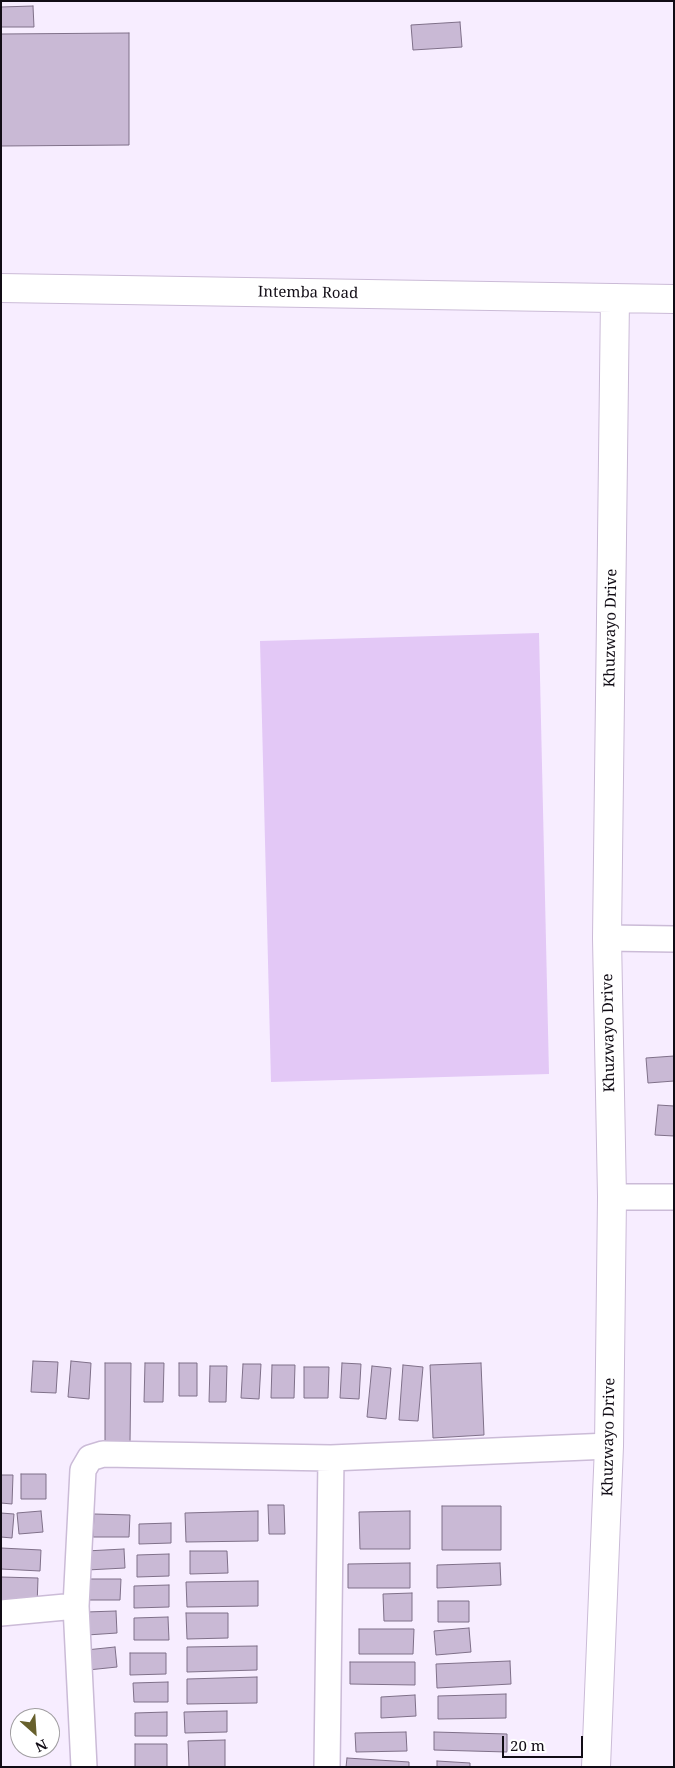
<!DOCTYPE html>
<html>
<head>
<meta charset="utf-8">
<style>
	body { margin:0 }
	#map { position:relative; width:675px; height:1768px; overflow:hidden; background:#f7edff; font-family:"Noto Serif",serif }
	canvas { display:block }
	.frame { position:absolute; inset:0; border:2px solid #110c15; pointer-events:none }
	.north { position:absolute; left:10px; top:1708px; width:50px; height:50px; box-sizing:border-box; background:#fff; border:1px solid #a09ea1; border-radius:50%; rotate:154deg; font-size:14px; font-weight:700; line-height:20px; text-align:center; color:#110c15 }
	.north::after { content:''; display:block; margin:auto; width:18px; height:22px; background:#67602c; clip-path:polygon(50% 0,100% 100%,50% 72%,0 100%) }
	.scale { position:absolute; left:502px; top:1736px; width:81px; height:22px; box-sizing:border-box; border:2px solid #110c15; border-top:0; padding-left:6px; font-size:15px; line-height:18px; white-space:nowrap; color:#110c15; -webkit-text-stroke:4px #fff; paint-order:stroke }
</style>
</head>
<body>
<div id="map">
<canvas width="675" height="1768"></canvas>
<div class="frame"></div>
<div class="north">N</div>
<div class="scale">20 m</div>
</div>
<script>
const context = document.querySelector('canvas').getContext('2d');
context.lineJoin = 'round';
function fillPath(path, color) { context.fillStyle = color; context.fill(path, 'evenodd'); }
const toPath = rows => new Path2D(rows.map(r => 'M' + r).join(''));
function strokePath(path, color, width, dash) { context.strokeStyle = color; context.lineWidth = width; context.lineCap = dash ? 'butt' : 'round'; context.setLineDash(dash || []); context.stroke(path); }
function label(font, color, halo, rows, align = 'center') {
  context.font = font + ' "Noto Serif",serif'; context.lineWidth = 4; context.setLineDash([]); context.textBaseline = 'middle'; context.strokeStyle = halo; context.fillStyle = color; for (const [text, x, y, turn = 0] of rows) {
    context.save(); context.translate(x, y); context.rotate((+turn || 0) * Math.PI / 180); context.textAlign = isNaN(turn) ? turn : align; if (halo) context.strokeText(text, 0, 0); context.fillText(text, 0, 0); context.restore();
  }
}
const green = toPath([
	[539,633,549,1074,271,1082,260,641]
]);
const building = toPath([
	[33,6,34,27,1,27,1,7,33,6],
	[460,22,462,47,413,50,411,25,460,22],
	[129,33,129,145,1,146,1,34,129,33],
	[674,1056,674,1081,648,1083,646,1058,674,1056],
	[658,1105,674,1106,674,1136,655,1135,658,1105],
	[33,1361,58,1362,56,1393,31,1392,33,1361],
	[71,1361,91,1363,89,1399,68,1397,71,1361],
	[105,1363,131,1363,130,1443,105,1443,105,1363],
	[145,1363,164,1363,163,1402,144,1402,145,1363],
	[179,1363,197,1363,197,1396,179,1396,179,1363],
	[342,1363,361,1364,359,1399,340,1398,342,1363],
	[481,1363,484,1435,433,1438,430,1365,481,1363],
	[243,1364,261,1364,259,1399,241,1398,243,1364],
	[272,1365,295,1365,294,1398,271,1398,272,1365],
	[403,1365,423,1367,418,1421,399,1420,403,1365],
	[210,1366,227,1366,226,1402,209,1402,210,1366],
	[372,1366,391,1368,386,1419,367,1417,372,1366],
	[304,1367,329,1367,328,1398,304,1398,304,1367],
	[21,1474,46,1474,46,1499,21,1499,21,1474],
	[1,1475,13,1475,12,1504,1,1503,1,1475],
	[268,1505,284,1505,285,1534,269,1534,268,1505],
	[442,1506,501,1506,501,1550,442,1550,442,1506],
	[41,1511,43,1532,19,1534,17,1513,41,1511],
	[258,1511,258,1541,186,1542,185,1513,258,1511],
	[410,1511,410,1549,360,1549,359,1512,410,1511],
	[1,1513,14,1514,12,1538,1,1537,1,1513],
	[94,1514,130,1515,129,1537,93,1537,94,1514],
	[171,1523,171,1543,139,1544,139,1524,171,1523],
	[1,1548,41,1550,40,1571,1,1569,1,1548],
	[124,1549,125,1568,87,1570,86,1551,124,1549],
	[190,1551,227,1551,228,1573,190,1574,190,1551],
	[169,1554,169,1576,137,1577,137,1555,169,1554],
	[410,1563,410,1588,348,1588,348,1564,410,1563],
	[500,1563,501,1585,437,1588,437,1565,500,1563],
	[1,1577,38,1578,37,1606,1,1605,1,1577],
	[86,1579,121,1579,120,1600,86,1600,86,1579],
	[258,1581,258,1606,187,1607,186,1582,258,1581],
	[169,1585,169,1607,134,1608,134,1586,169,1585],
	[412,1593,412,1621,384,1621,383,1594,412,1593],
	[438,1601,469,1601,469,1622,438,1622,438,1601],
	[116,1611,117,1633,87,1635,86,1612,116,1611],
	[186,1613,228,1613,228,1638,187,1639,186,1613],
	[168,1617,169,1640,134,1640,134,1618,168,1617],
	[469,1628,471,1652,436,1655,434,1631,469,1628],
	[359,1629,414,1629,413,1654,359,1654,359,1629],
	[257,1646,257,1670,187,1672,187,1647,257,1646],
	[115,1647,117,1667,88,1670,86,1650,115,1647],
	[130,1653,166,1653,166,1674,130,1675,130,1653],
	[510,1661,511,1684,437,1688,436,1664,510,1661],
	[350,1662,415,1662,415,1685,350,1684,350,1662],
	[257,1677,257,1703,187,1704,187,1679,257,1677],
	[168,1682,168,1702,134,1702,133,1683,168,1682],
	[506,1694,506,1718,438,1719,438,1696,506,1694],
	[415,1695,416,1716,381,1718,381,1697,415,1695],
	[227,1711,227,1732,185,1733,184,1712,227,1711],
	[167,1712,167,1736,135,1736,135,1713,167,1712],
	[406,1732,407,1751,356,1752,355,1733,406,1732],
	[434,1732,507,1734,507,1752,434,1750,434,1732],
	[225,1740,225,1767,189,1767,188,1741,225,1740],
	[135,1744,167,1744,167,1767,135,1767,135,1744],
	[347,1758,409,1762,409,1767,346,1767,347,1758],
	[437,1761,470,1763,470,1767,437,1767,437,1761]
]);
const street = toPath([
	[607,938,674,939],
	[612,1197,674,1197],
	[1,1613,76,1606],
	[84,1767,76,1606,83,1470,90,1458,103,1454,331,1458,609,1446],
	[327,1767,331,1458]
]);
const secondary = toPath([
	[1,288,674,299],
	[596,1767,609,1446,612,1197,607,938,615,298]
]);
const streetNames = [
	["Intemba Road",308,293,1],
	["Khuzwayo Drive",611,628,-89],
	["Khuzwayo Drive",609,1033,-91],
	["Khuzwayo Drive",609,1437,-89]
];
fillPath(green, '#e3c8f6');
fillPath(building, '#c9b9d5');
strokePath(building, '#7f7089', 1);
strokePath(street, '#cbbbd7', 28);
strokePath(secondary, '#cbbbd7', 30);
strokePath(street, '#fff', 25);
strokePath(secondary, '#fff', 28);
label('15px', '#110c15', '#fff', streetNames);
</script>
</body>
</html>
